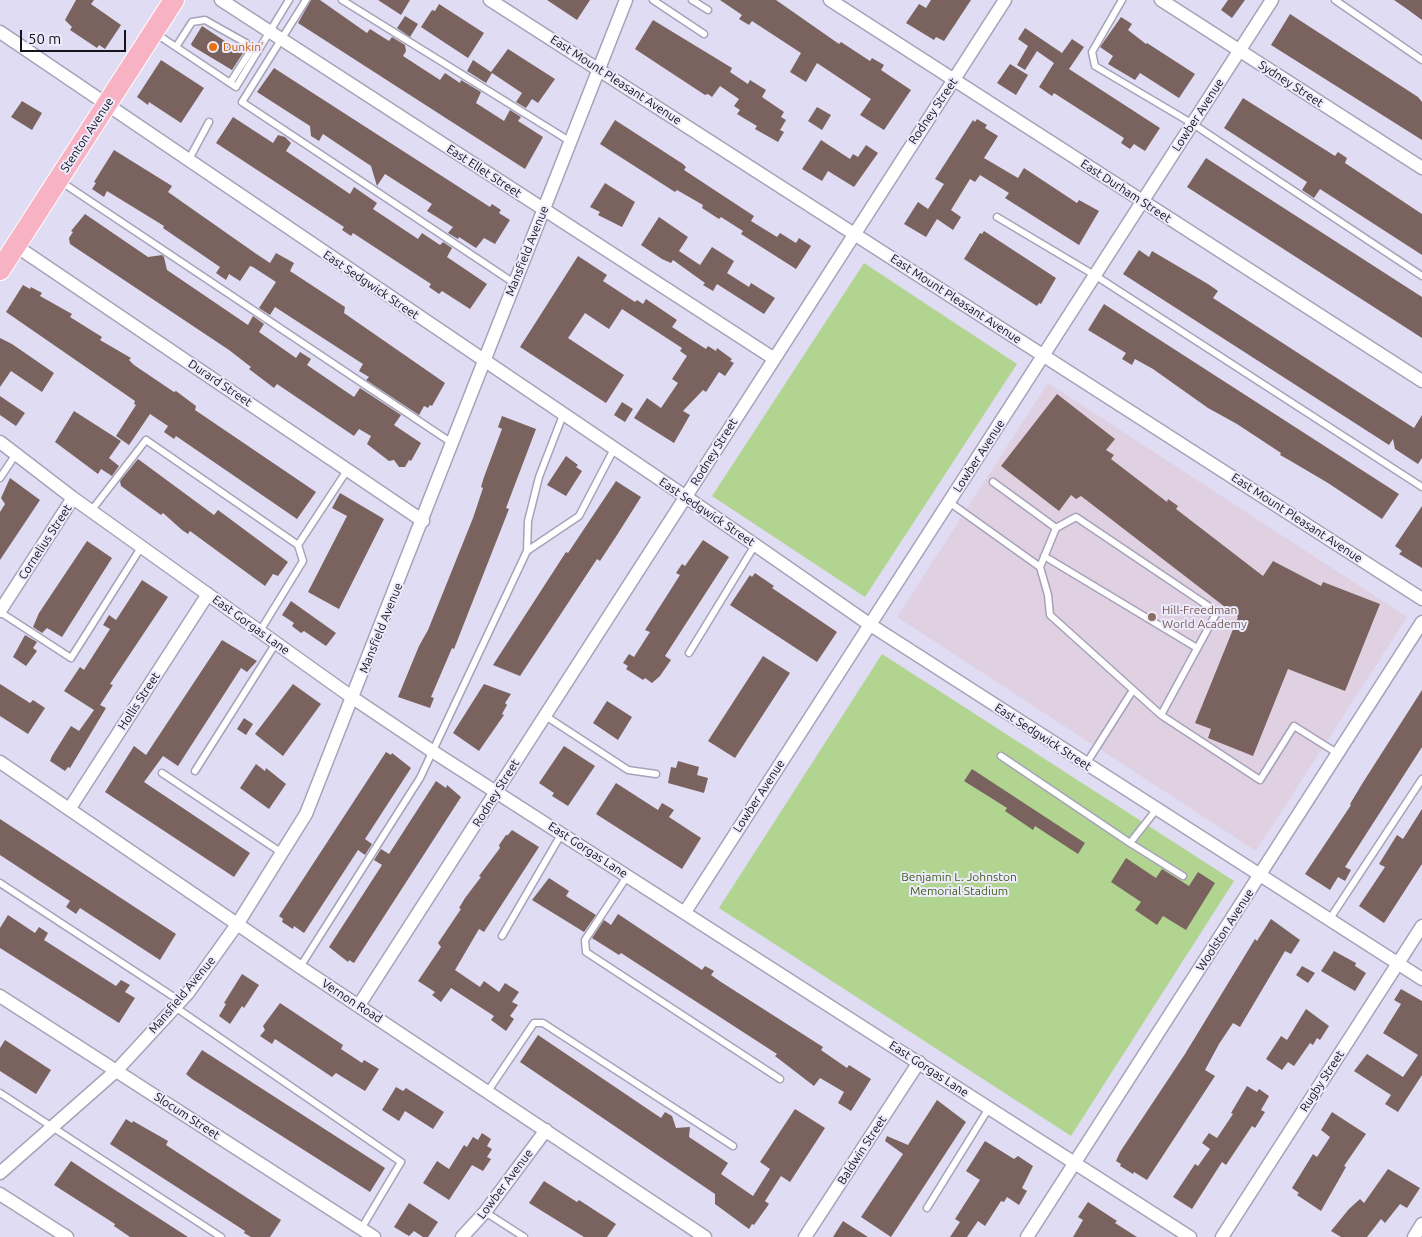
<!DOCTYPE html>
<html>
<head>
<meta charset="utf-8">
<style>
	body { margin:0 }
	#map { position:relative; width:1422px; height:1237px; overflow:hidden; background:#e0dcf3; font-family:Ubuntu,sans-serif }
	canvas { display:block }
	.scale { position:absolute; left:20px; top:30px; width:106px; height:22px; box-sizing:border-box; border:2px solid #15141c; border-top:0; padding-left:6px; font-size:15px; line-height:18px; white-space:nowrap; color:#15141c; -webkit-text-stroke:4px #edeafc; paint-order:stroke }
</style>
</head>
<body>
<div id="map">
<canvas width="1422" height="1237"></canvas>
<div class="scale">50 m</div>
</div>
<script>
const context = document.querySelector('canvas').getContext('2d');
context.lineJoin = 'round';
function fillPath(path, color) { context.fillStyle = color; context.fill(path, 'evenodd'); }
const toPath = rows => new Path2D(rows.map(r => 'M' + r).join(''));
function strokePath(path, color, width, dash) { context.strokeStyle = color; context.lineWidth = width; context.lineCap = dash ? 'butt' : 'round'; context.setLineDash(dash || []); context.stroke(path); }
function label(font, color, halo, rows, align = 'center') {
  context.font = font + ' Ubuntu,sans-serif'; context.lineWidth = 4; context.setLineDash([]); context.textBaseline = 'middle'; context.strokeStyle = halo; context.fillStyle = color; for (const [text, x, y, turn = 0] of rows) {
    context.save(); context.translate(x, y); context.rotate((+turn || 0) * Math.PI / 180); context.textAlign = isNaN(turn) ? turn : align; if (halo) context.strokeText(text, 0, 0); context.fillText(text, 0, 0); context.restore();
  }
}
const education = toPath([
	[1048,383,1407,617,1256,851,897,617]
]);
const green = toPath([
	[864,263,1017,364,865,597,712,496],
	[882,654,1234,881,1071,1136,719,908]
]);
const building = toPath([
	[76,0,94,0,91,4,121,25,105,49,99,45,97,48,70,30,72,27,65,20],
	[311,0,320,0,367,33,370,29,389,41,392,37,405,45,406,51,403,56,440,80,445,73,460,83,461,80,481,92,476,103,504,121,510,110,521,117,518,121,543,137,525,169,298,23],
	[378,0,410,0,401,15],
	[547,0,590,0,577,20],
	[720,0,776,0,839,44,841,42,870,61,872,58,884,65,881,70,911,90,884,130,860,115,871,99,817,63,806,82,790,72,801,53,752,21,749,25,739,19,742,15],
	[931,0,971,0,944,41,936,37,934,40,906,23,919,4,926,8],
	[1228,0,1245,0,1232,18,1221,10],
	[1394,0,1422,0,1422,20,1407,9],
	[439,4,484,33,468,58,421,27,432,10,435,11],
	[1290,14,1418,97,1422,102,1422,140,1271,45],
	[405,16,418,24,410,37,397,28],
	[1121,17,1132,24,1128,30,1146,44,1147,43,1195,74,1179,98,1140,73,1135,80,1108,64,1113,56,1100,47],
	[653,20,732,68,730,72,748,84,750,80,766,90,762,97,784,112,781,117,786,120,780,130,784,132,778,142,755,129,757,126,737,114,740,110,734,106,739,99,720,86,712,97,708,94,705,95,635,49],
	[202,26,243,53,232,70,192,46,191,44],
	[1025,28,1062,53,1072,39,1084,47,1069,69,1160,128,1145,151,1134,144,1130,149,1121,143,1124,138,1054,93,1052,96,1039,87,1054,63,1037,51,1025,70,1017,65,1028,46,1018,39],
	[508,49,555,79,538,103,532,99,526,108,516,102,522,93,492,73,486,83,467,71,473,60,491,72],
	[161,60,204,88,181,123,149,102,148,105,137,97],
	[1010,64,1028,75,1016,95,997,83],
	[274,68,490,207,492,204,501,210,499,213,510,220,495,244,484,238,476,248,459,237,458,239,448,233,453,227,427,211,432,204,385,174,377,186,371,166,323,134,319,141,311,136,310,126,257,92],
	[1243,98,1335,156,1338,152,1347,158,1345,163,1422,214,1422,255,1320,189,1314,198,1302,190,1307,182,1224,128],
	[22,101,42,113,32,130,11,117],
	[817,107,831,115,822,130,808,121],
	[233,117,273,143,278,135,285,137,291,143,286,151,350,194,354,187,377,203,373,209,418,239,422,233,440,245,443,242,452,248,447,257,487,284,470,309,442,291,439,294,429,287,431,284,353,233,351,236,342,230,344,227,216,143],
	[977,119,987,125,985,128,998,136,984,158,1018,178,1024,168,1077,203,1079,200,1099,211,1079,245,1005,198,1009,193,980,175,975,182,970,179,951,210,961,217,953,230,937,219,926,237,904,224,918,202,928,209,944,184,935,179,973,120,975,122],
	[615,120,683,164,686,167,684,170,754,216,751,221,777,237,780,233,796,243,799,238,811,246,796,269,741,234,743,231,721,217,719,219,702,208,703,205,677,190,675,192,600,144],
	[821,140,850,159,853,154,858,157,866,145,878,153,854,187,828,171,822,181,802,169],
	[114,150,172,186,168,192,255,253,270,263,276,253,294,263,290,271,345,307,344,313,445,383,432,406,430,405,428,408,424,406,419,415,366,380,369,377,359,371,363,364,275,307,270,315,259,308,276,282,253,267,250,266,240,281,229,274,226,280,216,273,220,267,163,228,164,226,107,191,104,197,92,189,96,183,94,182],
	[1206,158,1422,297,1422,338,1187,187],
	[605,183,635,202,622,227,598,215,600,212,590,207],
	[85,214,148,257,162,255,164,257,167,270,248,325,253,316,264,324,259,332,296,358,300,352,311,359,307,365,354,397,360,388,401,415,394,425,421,443,411,461,409,460,405,467,399,467,394,460,389,461,367,444,371,436,359,429,354,436,277,384,274,388,249,369,251,367,229,350,70,244,69,238,73,232,71,231],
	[659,217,688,237,679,251,700,265,712,247,734,261,727,273,749,287,751,283,775,298,764,314,717,284,713,291,703,285,705,283,673,260,671,263,662,259,641,245],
	[984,231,1056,278,1041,304,1039,303,1037,306,964,259,980,233,982,234],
	[1139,250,1149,257,1152,251,1208,284,1218,291,1213,298,1414,428,1422,415,1422,458,1418,464,1395,449,1393,439,1389,445,1123,274],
	[578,256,607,275,603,281,635,302,637,300,643,304,646,299,677,320,672,327,706,349,708,346,716,351,717,348,732,359,730,361,734,363,725,376,719,372,706,392,703,390,683,411,690,415,674,443,634,418,647,398,661,408,678,383,672,379,687,356,680,351,682,348,622,309,609,329,585,313,568,338,624,375,606,403,520,347],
	[23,285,30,289,31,287,42,293,40,296,72,314,70,317,102,337,100,340,131,358,129,360,134,365,174,392,176,391,196,406,195,410,316,492,297,519,176,436,174,439,164,432,168,426,150,414,129,445,116,436,136,405,134,404,135,401,6,312],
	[1104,304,1399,494,1382,519,1328,483,1289,460,1280,455,1281,453,1237,424,1208,408,1153,369,1135,359,1132,365,1122,359,1126,353,1088,330],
	[0,338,12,344,54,373,42,392,11,371,0,387],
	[1057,394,1115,439,1106,450,1114,455,1111,459,1167,502,1168,499,1178,506,1176,509,1263,576,1273,561,1321,586,1323,582,1380,604,1345,691,1288,669,1253,756,1208,738,1211,729,1195,723,1238,617,1081,496,1076,499,1071,495,1059,511,1001,466],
	[0,396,25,413,16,426,0,415],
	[622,402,633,409,625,422,614,415],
	[74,411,121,441,109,458,119,466,112,476,101,469,98,474,55,442],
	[502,416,536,429,506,508,509,509,454,649,452,648,431,697,434,698,430,708,398,697,419,646,428,630,473,518,483,488,481,487,484,477,502,429,498,427],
	[566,456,578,465,576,467,582,471,566,496,547,485],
	[138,459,214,515,218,510,288,562,278,576,273,574,265,586,190,531,188,534,182,530,163,513,161,515,121,486,120,481],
	[10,478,40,500,0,560,0,512,5,504,1,498],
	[616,481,641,497,617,535,600,561,597,559,520,676,493,665,566,552,568,553],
	[340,493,384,519,339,609,308,592,347,516,332,508],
	[1422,506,1422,568,1399,554,1402,551,1395,546],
	[703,540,729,557,665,656,671,660,660,676,652,683,645,678,643,680,626,669,628,666,623,663,629,654,634,657,650,632,645,630,680,575,676,573,682,564,685,566],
	[87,541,112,558,62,637,47,628,42,633,33,627,39,613],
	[755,573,774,586,772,588,837,632,817,662,730,605,750,575,752,577],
	[142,580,168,597,110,684,113,685,100,705,106,708,70,768,68,767,65,771,50,761,52,756,69,729,71,726,79,731,94,710,64,691,80,667,84,670,110,629,103,625,109,615,116,620],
	[291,601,336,633,326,646,304,631,301,633,292,626,294,623,282,615],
	[25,635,37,642,33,648,37,651,26,666,13,657],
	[222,640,257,661,247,672,241,668,178,766,163,756,144,782,250,853,234,877,105,792,134,746,146,755],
	[763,656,790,673,735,758,708,741],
	[0,684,30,703,33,700,45,708,28,734,0,716],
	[293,684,321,704,283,756,255,734],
	[484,684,511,694,505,703,507,705,502,714,504,715,479,751,453,733],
	[1422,690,1422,747,1345,867,1351,870,1345,881,1338,877,1330,890,1305,874,1351,805,1350,804,1362,784],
	[607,701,632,717,618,740,593,723],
	[244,718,253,724,246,735,237,729],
	[564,746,595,766,568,806,552,796,554,793,539,783],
	[386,752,391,755,392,753,411,768,365,839,372,844,365,855,358,850,304,933,294,926,293,929,282,922,283,919,279,916],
	[678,761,699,767,697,775,708,778,704,793,668,783,671,767,676,768],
	[256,764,265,771,266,768,286,784,269,809,240,788],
	[972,769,1085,843,1078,854,1035,826,1033,830,1005,811,1007,808,964,781],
	[436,781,446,788,447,785,461,797,354,963,349,960,348,962,329,947,382,865,374,860,381,849,389,854],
	[616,783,658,810,662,803,674,810,669,817,701,838,682,869,596,814],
	[1422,809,1422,864,1384,923,1359,906,1385,867,1379,864,1397,835,1403,839],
	[0,819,176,934,160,960,80,908,76,914,66,907,70,901,0,855],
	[512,830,539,847,484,932,479,929,455,970,480,987,484,981,499,992,505,983,519,992,512,1002,518,1005,510,1016,514,1019,506,1031,491,1020,494,1016,451,988,441,1002,432,995,435,992,418,981,441,947,438,943,461,909,459,908,465,898,481,877,479,876,500,848,499,845,506,835,508,835],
	[1126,858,1156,878,1162,869,1189,886,1198,872,1215,883,1186,930,1163,916,1157,925,1135,910,1141,902,1111,882],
	[549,878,569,891,566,896,596,915,584,932,532,900],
	[618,914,702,970,705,966,714,971,711,975,721,982,823,1047,821,1050,847,1068,849,1065,871,1079,851,1111,838,1103,844,1092,820,1078,814,1086,775,1056,777,1054,621,953,619,955,592,938,604,920,611,925],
	[8,915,35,933,39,927,48,933,44,940,116,986,121,980,130,985,125,992,135,998,119,1023,0,948,0,928],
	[1271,919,1300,940,1291,954,1285,951,1240,1027,1233,1023,1219,1044,1205,1070,1215,1076,1147,1180,1134,1172,1133,1174,1120,1166,1121,1164,1116,1161,1120,1152,1185,1054,1255,939,1257,941],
	[1334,951,1356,963,1355,966,1366,973,1355,991,1321,971],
	[1302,966,1315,973,1308,983,1296,975],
	[242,974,259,985,244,1008,242,1006,230,1024,219,1016,226,1004,224,1003],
	[1401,989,1422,1001,1422,1075,1398,1112,1385,1104,1391,1095,1354,1071,1367,1054,1403,1077,1418,1055,1383,1033,1401,1004,1394,1000],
	[280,1003,343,1045,341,1049,362,1063,364,1060,379,1069,365,1091,336,1073,332,1077,275,1039,272,1044,260,1036,265,1030,263,1026],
	[1306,1009,1329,1026,1320,1040,1317,1038,1313,1045,1310,1043,1294,1066,1288,1062,1282,1070,1266,1059,1281,1036,1287,1040],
	[538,1035,661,1118,665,1112,672,1116,676,1128,690,1127,689,1137,728,1163,721,1174,753,1196,770,1169,760,1162,795,1109,825,1128,790,1182,781,1176,765,1201,769,1204,754,1225,752,1224,749,1229,715,1204,715,1194,520,1062],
	[5,1040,51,1070,36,1094,0,1071,0,1048],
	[202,1050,385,1168,370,1192,192,1079,186,1074],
	[1247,1086,1257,1092,1259,1089,1269,1096,1261,1110,1265,1112,1255,1128,1252,1126,1226,1165,1222,1162,1192,1209,1173,1197,1195,1164,1198,1166,1210,1149,1202,1143,1209,1133,1217,1138,1233,1114,1231,1113],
	[396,1087,403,1091,406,1088,444,1112,433,1129,405,1111,399,1121,382,1110],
	[937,1100,966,1122,891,1237,861,1217,903,1154,885,1141,887,1136,908,1145],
	[1332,1112,1366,1134,1344,1166,1346,1167,1321,1211,1297,1195,1299,1193,1292,1188,1313,1154,1317,1157,1330,1137,1321,1130],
	[126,1119,132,1123,133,1121,168,1141,166,1145,281,1220,270,1237,251,1237,244,1233,245,1231,110,1144],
	[482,1133,491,1139,487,1146,492,1149,487,1157,491,1159,483,1171,472,1165,449,1200,423,1183,437,1161,449,1169,464,1145,467,1147,473,1137,478,1140],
	[985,1141,1014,1159,1018,1156,1033,1166,1022,1188,1027,1191,1019,1205,1007,1197,1004,1202,1001,1201,985,1226,978,1221,967,1237,950,1237,960,1222,955,1219,980,1180,966,1171],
	[71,1161,98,1179,188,1237,130,1237,114,1226,115,1224,54,1185],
	[1388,1169,1420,1188,1407,1208,1400,1204,1385,1223,1381,1219,1367,1237,1341,1237,1331,1231,1349,1209,1360,1199,1364,1203],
	[544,1181,577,1202,579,1200,616,1224,607,1237,584,1237,529,1203],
	[1088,1202,1117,1221,1115,1223,1137,1237,1073,1237,1083,1220,1078,1217],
	[409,1203,438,1222,428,1237,423,1237,414,1231,409,1236,394,1227],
	[843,1221,868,1237,833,1237]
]);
const service = toPath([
	[306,0,242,102,514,283],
	[342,0,571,142],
	[653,0,704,34],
	[692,0,708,10],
	[1122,0,1092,52,1095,66,1193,124,1422,276],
	[1335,0,1422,60],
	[155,33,236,87,289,0],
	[176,47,192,22,205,20,246,43,250,52,230,83],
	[188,161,209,122],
	[60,181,452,443],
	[997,217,1096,276,1422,487],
	[0,478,16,454],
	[993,482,1056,528,1040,567],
	[949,502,1040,567,1048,595,1050,615,1161,715,1260,780,1294,726,1337,753],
	[91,511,146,440,298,545,348,469],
	[1056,528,1076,517,1217,612,1161,715],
	[527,551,528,521,539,477,563,415],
	[1044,556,1197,648],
	[0,612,71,658,142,546],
	[260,631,303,561,298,545],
	[689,653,755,545],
	[544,715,628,770,656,774],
	[1001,756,1130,843,1156,810],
	[1086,764,1133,690],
	[195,771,276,643],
	[162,773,282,853],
	[1130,843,1183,876],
	[628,875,585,940,586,952,780,1079],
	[0,883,180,1001],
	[1329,920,1422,779],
	[502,936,562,833],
	[300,967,420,778,527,551,579,516,614,449],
	[175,1007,401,1162,361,1229],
	[488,1091,534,1023,543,1023,733,1146],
	[0,1093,221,1237],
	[927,1208,989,1108],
	[485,1212,524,1237]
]);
const minor = toPath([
	[221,0,773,358],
	[490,0,1422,599],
	[830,0,1422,381],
	[1161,0,1422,168],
	[0,32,686,497,869,624,1422,979],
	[16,246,423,521],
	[0,442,73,498,353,698,432,751,1190,1237],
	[0,611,73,498],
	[0,762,300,967,705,1237],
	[70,808,208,594],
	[685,912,1272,0],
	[0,996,374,1237],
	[359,1005,1005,0],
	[0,1173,117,1070,188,993,238,923,306,814,626,0],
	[0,1194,67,1237],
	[462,1237,485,1212,546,1130],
	[805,1237,919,1062],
	[1027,1237,1422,622],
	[1222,1237,1422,926],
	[1414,1237,1422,1224]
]);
const primary = toPath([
	[0,270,174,0]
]);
const markers = [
	[213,47,5,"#e8710a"],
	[1152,617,5,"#8d6e63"]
];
const foodNames = [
	["Dunkin'",223,47]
];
const streetNames = [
	["East Mount Pleasant Avenue",616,80,33],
	["Sydney Street",1291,84,33],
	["Rodney Street",933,111,-56],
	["Lowber Avenue",1198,115,-57],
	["Stenton Avenue",87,135,-57],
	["East Ellet Street",484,171,33],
	["East Durham Street",1126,191,33],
	["Mansfield Avenue",527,251,-68],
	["East Sedgwick Street",371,285,34],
	["East Mount Pleasant Avenue",956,299,33],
	["Durard Street",220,383,34],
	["Rodney Street",714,452,-58],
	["Lowber Avenue",979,456,-57],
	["East Sedgwick Street",707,512,34],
	["East Mount Pleasant Avenue",1297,518,33],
	["Cornelius Street",45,542,-57],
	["East Gorgas Lane",251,625,36],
	["Mansfield Avenue",381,628,-68],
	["Hollis Street",139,701,-57],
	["East Sedgwick Street",1043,737,33],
	["Rodney Street",496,793,-58],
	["Lowber Avenue",759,796,-57],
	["East Gorgas Lane",588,850,33],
	["Woolston Avenue",1225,930,-57],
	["Mansfield Avenue",182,995,-50],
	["Vernon Road",352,1001,33],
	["East Gorgas Lane",929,1069,33],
	["Rugby Street",1322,1081,-57],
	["Slocum Street",187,1116,33],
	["Baldwin Street",862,1150,-57],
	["Lowber Avenue",505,1184,-53]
];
const educationNames = [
	["Hill-Freedman",1162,610],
	["World Academy",1162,624]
];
const parkNames = [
	["Benjamin L. Johnston",959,877],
	["Memorial Stadium",959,891]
];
fillPath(education, '#dfd0e2');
fillPath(green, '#b1d591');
fillPath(building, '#7a635e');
strokePath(service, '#a6a2b8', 9);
strokePath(minor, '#a6a2b8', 15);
strokePath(primary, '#fff', 22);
strokePath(service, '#fff', 6);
strokePath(minor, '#fff', 12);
strokePath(primary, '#f7b3c4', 20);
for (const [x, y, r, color] of markers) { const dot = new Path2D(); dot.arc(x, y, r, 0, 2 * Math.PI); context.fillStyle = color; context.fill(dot); strokePath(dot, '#edeafc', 2); }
label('12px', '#c56008', '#edeafc', foodNames, 'left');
label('12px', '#15141c', '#edeafc', streetNames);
label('12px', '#785e54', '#edeafc', educationNames, 'left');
label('12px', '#3e5f16', '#edeafc', parkNames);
</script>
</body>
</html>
